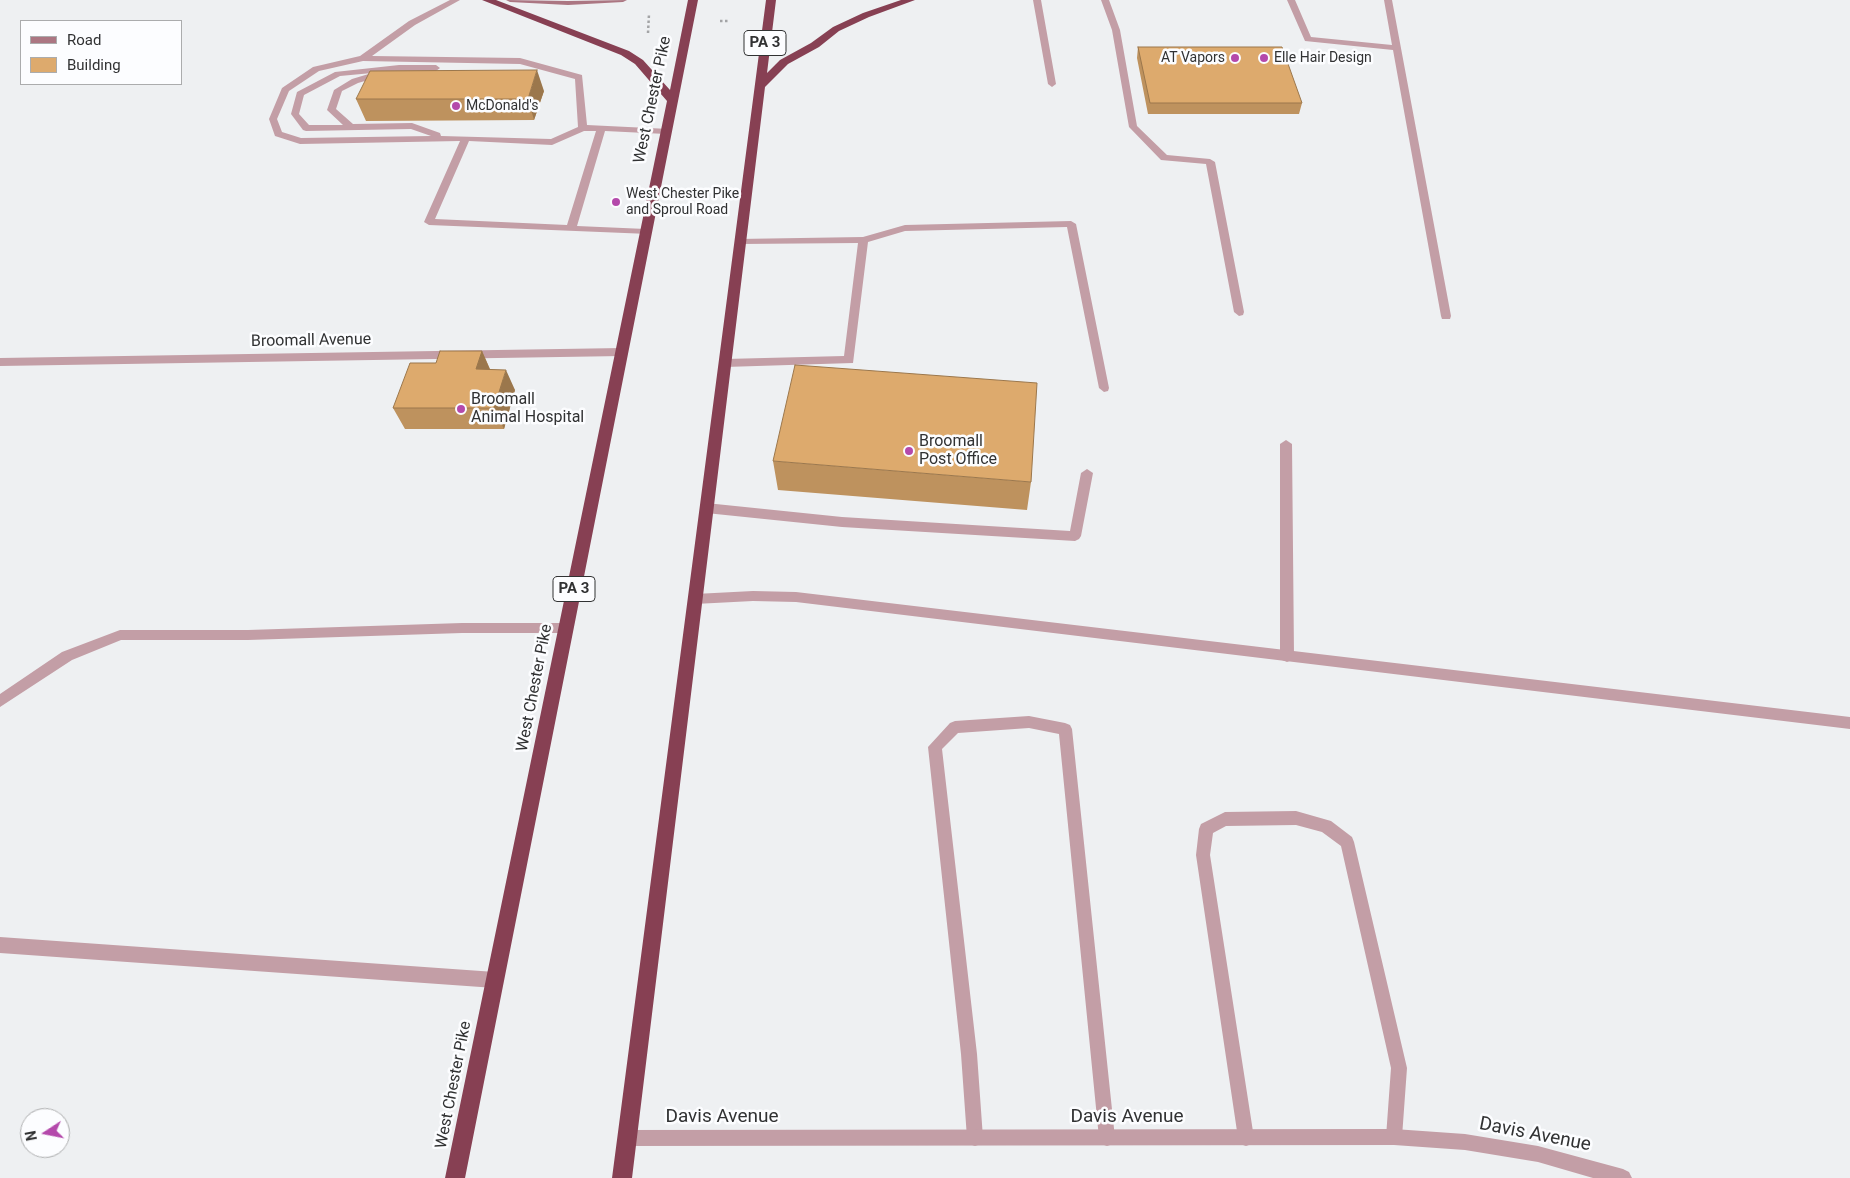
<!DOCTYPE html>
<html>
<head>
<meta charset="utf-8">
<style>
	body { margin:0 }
	#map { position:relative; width:1850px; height:1178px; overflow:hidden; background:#eef0f2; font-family:Roboto,sans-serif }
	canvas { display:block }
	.legend { position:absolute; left:20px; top:20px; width:162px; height:65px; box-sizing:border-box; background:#fcfdff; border:1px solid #abacad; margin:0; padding:6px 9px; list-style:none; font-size:15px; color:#313233 }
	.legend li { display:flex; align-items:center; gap:10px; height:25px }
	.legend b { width:25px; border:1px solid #abacad }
	.north { position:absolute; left:20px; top:1108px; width:50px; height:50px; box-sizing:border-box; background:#fcfdff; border:1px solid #abacad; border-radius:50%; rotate:259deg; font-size:14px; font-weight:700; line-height:20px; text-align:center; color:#313233 }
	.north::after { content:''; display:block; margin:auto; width:18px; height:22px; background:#b449ab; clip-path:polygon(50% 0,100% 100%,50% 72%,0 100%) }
</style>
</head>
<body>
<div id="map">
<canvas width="1850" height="1178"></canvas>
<ul class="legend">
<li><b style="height:6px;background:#ab7682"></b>Road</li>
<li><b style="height:14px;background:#ddaa6d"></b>Building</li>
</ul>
<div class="north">N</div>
</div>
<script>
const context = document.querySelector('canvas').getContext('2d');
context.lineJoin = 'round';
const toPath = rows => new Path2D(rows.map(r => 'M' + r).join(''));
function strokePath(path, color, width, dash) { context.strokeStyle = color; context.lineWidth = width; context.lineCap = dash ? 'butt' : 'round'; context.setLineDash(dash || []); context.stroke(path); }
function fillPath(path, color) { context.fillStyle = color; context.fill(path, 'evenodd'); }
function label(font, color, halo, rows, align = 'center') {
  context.font = font + ' Roboto,sans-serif'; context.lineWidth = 5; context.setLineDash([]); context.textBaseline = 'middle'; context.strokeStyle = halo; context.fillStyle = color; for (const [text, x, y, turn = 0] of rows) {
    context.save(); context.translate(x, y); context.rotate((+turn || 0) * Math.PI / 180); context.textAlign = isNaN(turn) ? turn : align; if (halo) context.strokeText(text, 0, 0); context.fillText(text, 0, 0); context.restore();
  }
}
const path = toPath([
	[720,21,730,21],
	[648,33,649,14]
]);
const lane = toPath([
	[450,0,460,0,415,25,372,56,520,58,582,75,587,125,669,129,670,131,666,134,605,131,577,226,646,229,651,232,649,234,429,225,424,222,460,141,300,144,275,136,269,119,282,88,313,67,360,56,409,21,450,0],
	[363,61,520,64,575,79,578,127,551,139,441,136,440,133,412,123,353,124,336,109,342,91,358,83,399,71,436,71,440,68,436,65,399,65,335,72,297,92,291,114,303,130,306,131,411,129,431,136,301,138,282,132,277,119,289,91,319,71,363,61],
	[372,73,352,79,334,90,327,110,343,125,309,125,299,114,304,95,340,76,372,73],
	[584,131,596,131,567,225,435,219,469,141,552,145,584,131],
	[1033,0,1041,0,1056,84,1052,87,1048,84,1033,0],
	[1101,0,1109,0,1120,30,1137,126,1167,155,1210,159,1215,162,1244,312,1243,315,1239,316,1234,312,1206,164,1161,160,1129,127,1112,30,1101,0],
	[1287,0,1295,0,1311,37,1392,45,1384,0,1392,0,1451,316,1450,319,1442,319,1441,316,1393,50,1305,41,1287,0],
	[1071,221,1076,224,1109,388,1108,391,1104,392,1099,388,1067,227,905,231,868,242,853,363,725,367,720,363,725,359,844,356,858,243,741,244,736,241,738,239,863,237,905,225,1071,221],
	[1286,440,1292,444,1294,656,1292,660,1287,662,1282,660,1280,656,1280,444,1286,440],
	[1087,469,1093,473,1081,536,1079,539,1075,541,842,527,706,513,702,511,700,508,702,505,706,503,842,517,1070,531,1081,473,1087,469],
	[462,623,566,623,571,624,572,628,571,632,566,633,462,633,248,640,121,640,72,660,0,707,0,694,62,652,120,630,248,630,462,623],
	[1029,716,1065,723,1070,725,1072,729,1115,1138,1113,1144,1107,1146,1101,1144,1099,1138,1059,734,1029,728,958,733,942,749,977,1054,983,1138,981,1144,975,1146,969,1144,967,1138,961,1054,928,747,950,723,955,721,1029,716],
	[1296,811,1331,821,1352,837,1354,842,1407,1068,1402,1137,1400,1143,1394,1145,1388,1143,1386,1137,1391,1068,1341,846,1322,832,1296,825,1226,826,1213,833,1210,855,1254,1138,1252,1144,1246,1146,1240,1144,1238,1138,1196,855,1199,829,1201,824,1225,812,1296,811],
	[0,937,495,972,500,975,503,980,500,985,495,988,0,953,0,937]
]);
const street = toPath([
	[622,348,627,352,622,356,0,366,0,358,622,348],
	[753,591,796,592,1850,717,1850,729,796,602,753,601,695,604,691,603,689,599,691,595,695,594,753,591],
	[1394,1129,1465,1134,1538,1146,1623,1169,1629,1172,1632,1178,1593,1178,1538,1162,1465,1150,1394,1145,627,1146,621,1144,619,1138,621,1132,627,1130,1394,1129]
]);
const secondary = toPath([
	[506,0,568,1,627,0,623,2,568,5,510,2,506,0]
]);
const highway = toPath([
	[482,0,496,0,629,51,643,60,670,90,688,0,698,0,465,1178,445,1178,667,101,635,64,621,55,482,0],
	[766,0,776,0,767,73,780,60,811,43,833,27,863,13,901,0,915,0,869,17,839,31,819,47,788,64,765,87,632,1178,612,1178,766,0]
]);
const wall = toPath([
	[1138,47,1302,103,1299,114,1148,114,1137,58],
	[544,91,534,120,366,121,356,99],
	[482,351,490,369,515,390,504,429,405,429,393,408,436,363],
	[773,461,1031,482,1027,510,778,490]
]);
const shadedWall = toPath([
	[537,70,544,91,534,120,528,99],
	[482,351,491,372,476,369],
	[506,370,515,390,504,429,494,408]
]);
const building = toPath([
	[1138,47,1282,47,1302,103,1150,103,1138,47],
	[537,70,528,99,356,99,370,71,537,70],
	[440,351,482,351,476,369,506,370,494,408,393,408,410,363,436,363,440,351],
	[795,365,1037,383,1031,482,773,461,795,365]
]);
const markers = [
	[1235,58,5,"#b449ab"],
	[1264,58,5,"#b449ab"],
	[456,106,5,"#b449ab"],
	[616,202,5,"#b449ab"],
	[461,409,5,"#b449ab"],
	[909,451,5,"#b449ab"]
];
const farPoinames = [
	["AT Vapors",1225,58,"right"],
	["Elle Hair Design",1274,58],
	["McDonald's",466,106],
	["West Chester Pike",626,194],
	["and Sproul Road",626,210]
];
const shields = [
	[765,43,42],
	[574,589,42]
];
const shieldNames = [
	["PA 3",765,43],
	["PA 3",574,589]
];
const streetNames = [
	["West Chester Pike",653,100,-78],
	["Broomall Avenue",311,341,-1],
	["West Chester Pike",535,688,-79],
	["West Chester Pike",454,1085,-79]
];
const poiNames = [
	["Broomall",471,400],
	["Animal Hospital",471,418],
	["Broomall",919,442],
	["Post Office",919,460]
];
const nearStreetnames = [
	["Davis Avenue",722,1117],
	["Davis Avenue",1127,1117],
	["Davis Avenue",1535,1135,11]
];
strokePath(path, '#a3a4a6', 2.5, [2.5, 2.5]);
fillPath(lane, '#c39ea6');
fillPath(street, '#c39ea6');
fillPath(secondary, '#ab7682');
fillPath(highway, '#874053');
fillPath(wall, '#be925e');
fillPath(shadedWall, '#9b774c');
fillPath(building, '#ddaa6d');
strokePath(building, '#9b774c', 1);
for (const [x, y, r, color] of markers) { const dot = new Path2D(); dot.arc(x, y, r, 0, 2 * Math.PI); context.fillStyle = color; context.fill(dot); strokePath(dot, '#fcfdff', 2); }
label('14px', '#313233', '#fcfdff', farPoinames, 'left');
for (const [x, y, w] of shields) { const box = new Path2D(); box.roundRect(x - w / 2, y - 12.5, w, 25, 4); context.fillStyle = '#fcfdff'; context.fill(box); strokePath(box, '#313233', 1); }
label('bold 15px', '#313233', null, shieldNames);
label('16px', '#313233', '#fcfdff', streetNames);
label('16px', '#313233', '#fcfdff', poiNames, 'left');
label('19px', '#313233', '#fcfdff', nearStreetnames);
</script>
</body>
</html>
